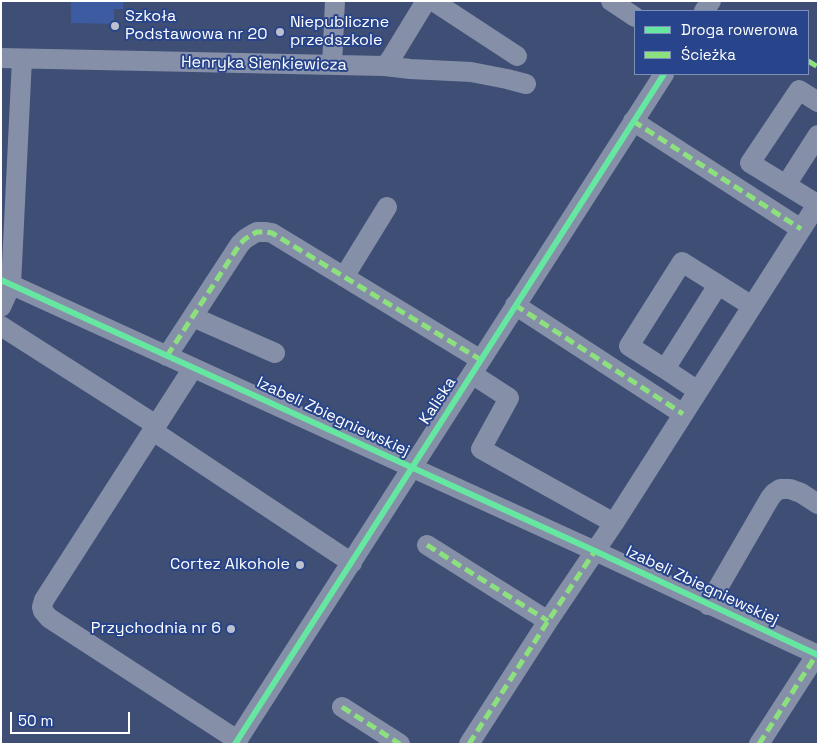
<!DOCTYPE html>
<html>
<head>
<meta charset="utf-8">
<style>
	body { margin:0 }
	#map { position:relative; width:819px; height:745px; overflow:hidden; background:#3e4e75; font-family:"Space Grotesk",sans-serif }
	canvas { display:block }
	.frame { position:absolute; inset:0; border:2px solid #fff; pointer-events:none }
	.legend { position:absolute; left:634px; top:10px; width:175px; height:65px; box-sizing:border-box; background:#28448b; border:1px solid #7e8fb9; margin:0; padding:6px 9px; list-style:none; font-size:15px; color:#fff }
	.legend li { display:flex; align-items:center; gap:10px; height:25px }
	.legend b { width:25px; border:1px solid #7e8fb9 }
	.scale { position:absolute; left:10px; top:712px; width:120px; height:22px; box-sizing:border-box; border:2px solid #fff; border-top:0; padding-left:6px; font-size:15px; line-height:18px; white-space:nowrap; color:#fff; -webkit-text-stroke:4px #28448b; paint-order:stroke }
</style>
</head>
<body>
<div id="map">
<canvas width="819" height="745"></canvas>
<div class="frame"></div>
<ul class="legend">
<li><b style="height:6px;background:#66e7a1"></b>Droga rowerowa</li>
<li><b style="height:6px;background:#8de07e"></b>Ścieżka</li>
</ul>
<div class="scale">50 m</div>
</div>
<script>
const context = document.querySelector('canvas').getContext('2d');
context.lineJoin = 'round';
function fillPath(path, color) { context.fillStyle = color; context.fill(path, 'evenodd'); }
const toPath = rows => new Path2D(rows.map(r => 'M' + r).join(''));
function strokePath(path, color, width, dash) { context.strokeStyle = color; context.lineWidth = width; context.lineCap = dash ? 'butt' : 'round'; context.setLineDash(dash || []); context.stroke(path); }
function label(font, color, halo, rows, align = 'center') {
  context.font = font + ' "Space Grotesk",sans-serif'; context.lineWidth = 4; context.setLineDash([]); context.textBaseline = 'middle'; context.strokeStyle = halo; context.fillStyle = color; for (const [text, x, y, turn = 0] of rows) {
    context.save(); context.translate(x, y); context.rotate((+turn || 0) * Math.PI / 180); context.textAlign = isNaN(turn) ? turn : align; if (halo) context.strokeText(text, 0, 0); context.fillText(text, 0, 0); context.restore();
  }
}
const green = toPath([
	[71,1,123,1,123,9,114,9,114,24,71,23]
]);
const minor = toPath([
	[433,1,517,56],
	[611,1,635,17],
	[704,11,711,1],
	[1,58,385,66,410,69,471,72,507,79,526,84],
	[332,65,335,1],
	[385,66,390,60,426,1],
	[633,121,801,229],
	[786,185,818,135],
	[817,204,750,163,799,90,818,102],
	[344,277,387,207],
	[1,280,595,551,818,655],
	[718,285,665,369,629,346,682,262,752,306],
	[515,305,683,414],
	[1,307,11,285,22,59],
	[193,317,275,353],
	[1,326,156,425],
	[167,356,240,244,245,239,253,234,257,232,266,232,272,233,481,360],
	[193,368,44,600,42,607,43,611,49,618,237,740],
	[665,369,698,391],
	[472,374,509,398,481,449,614,523],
	[153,431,352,563],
	[427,545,548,621],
	[708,605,770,498,774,493,780,489,790,489,801,493,818,504],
	[342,707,400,744],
	[235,744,664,74],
	[469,744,548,621,614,523,818,203],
	[759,744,817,654]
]);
const quiet = toPath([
	[808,61,818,67],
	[633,121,801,229],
	[515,305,683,414],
	[167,356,240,244,245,239,253,234,257,232,266,232,272,233,481,360],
	[427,545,548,621],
	[342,707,400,744],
	[469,744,548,621,595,551],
	[759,744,817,654]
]);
const cycleway = toPath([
	[1,280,595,551,818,655],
	[235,744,664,74]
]);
const markers = [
	[115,26,5,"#bbc1cf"],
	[280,32,5,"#bbc1cf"],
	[300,565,5,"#bbc1cf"],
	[231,629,5,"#bbc1cf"]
];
const poiNames = [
	["Szkoła",125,17],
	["Podstawowa nr 20",125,35],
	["Niepubliczne",290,23],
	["przedszkole",290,41],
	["Cortez Alkohole",290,565,"right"],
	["Przychodnia nr 6",221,629,"right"]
];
const streetNames = [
	["Henryka Sienkiewicza",264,64,1],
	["Kaliska",438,401,-57],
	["Izabeli Zbiegniewskiej",333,417,25],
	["Izabeli Zbiegniewskiej",702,586,25]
];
fillPath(green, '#3c5ba0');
strokePath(minor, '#858fa8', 20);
strokePath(quiet, '#8de07e', 5, [10, 5]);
strokePath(cycleway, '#66e7a1', 6);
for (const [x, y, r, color] of markers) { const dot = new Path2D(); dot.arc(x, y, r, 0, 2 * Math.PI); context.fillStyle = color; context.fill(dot); strokePath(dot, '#28448b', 2); }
label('16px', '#fff', '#28448b', poiNames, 'left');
label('16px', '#fff', '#28448b', streetNames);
</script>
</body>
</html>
